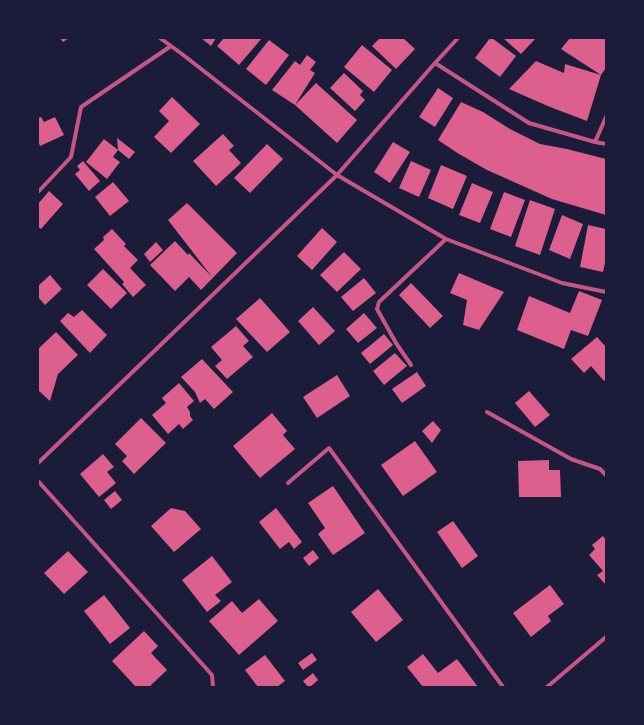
<!DOCTYPE html>
<html>
<head>
<meta charset="utf-8">
<style>
	body { margin:0 }
	#map { position:relative; width:644px; height:725px; overflow:hidden; background:#1b1b3a; font-family:Lora,serif }
	canvas { display:block }
	.frame { position:absolute; inset:0; border:39px solid #1b1b3a; pointer-events:none }
</style>
</head>
<body>
<div id="map">
<canvas width="644" height="725"></canvas>
<div class="frame"></div>
</div>
<script>
const context = document.querySelector('canvas').getContext('2d');
context.lineJoin = 'round';
function fillPath(path, color) { context.fillStyle = color; context.fill(path, 'evenodd'); }
const toPath = rows => new Path2D(rows.map(r => 'M' + r).join(''));
function strokePath(path, color, width, dash) { context.strokeStyle = color; context.lineWidth = width; context.lineCap = dash ? 'butt' : 'round'; context.setLineDash(dash || []); context.stroke(path); }
const building = toPath([
	[60,38,69,38,63,42],
	[201,38,216,38,211,46],
	[224,38,262,38,239,65,217,46],
	[380,38,403,38,415,49,396,69,372,46],
	[490,38,492,38,516,56,500,77,475,58],
	[503,38,536,38,521,54],
	[570,38,606,38,606,68,601,75,561,49],
	[269,40,289,55,266,85,246,69],
	[362,45,392,70,374,92,344,67],
	[307,55,316,62,310,70,315,73,295,105,316,83,357,120,337,143,295,105,272,90,295,61,300,65],
	[536,61,564,73,565,64,601,75,587,121,550,107,509,89],
	[344,73,363,91,360,95,365,100,355,111,330,88],
	[438,88,453,98,435,127,419,117],
	[172,97,200,124,171,153,154,137,169,121,159,111],
	[461,102,483,112,510,129,540,144,567,149,606,159,606,215,552,199,487,170,459,154,438,140],
	[41,117,44,122,55,117,64,135,40,146,38,141,38,118],
	[223,134,234,146,229,150,241,163,216,186,193,161],
	[117,138,135,152,129,159,118,150],
	[104,139,118,150,113,157,120,162,107,179,86,162],
	[393,142,410,152,390,183,374,172],
	[267,144,283,159,250,193,234,178],
	[83,161,100,181,89,191,75,174,80,170,77,166],
	[411,161,431,170,419,197,399,188],
	[441,165,467,176,453,209,428,198],
	[113,182,129,201,110,216,95,197],
	[472,183,493,192,480,223,459,215],
	[49,191,63,204,41,229,38,227,38,204],
	[504,192,525,200,511,237,490,229],
	[530,200,555,209,540,255,515,246],
	[187,203,237,253,201,290,189,277,175,291,150,265,175,241,188,255,189,253,212,277,168,220],
	[562,215,583,224,570,259,549,250],
	[588,225,606,229,606,258,603,272,580,267],
	[322,228,337,242,312,270,297,256],
	[112,229,126,244,124,246,138,260,130,268,146,285,133,297,122,284,124,282,94,249,104,240,103,237],
	[156,242,163,250,150,262,144,254],
	[344,252,361,269,337,292,320,275],
	[103,269,127,293,111,309,87,285],
	[459,273,504,292,479,330,463,325,467,300,450,293],
	[50,275,62,289,45,305,38,297,38,286],
	[364,278,376,293,353,311,341,297],
	[411,283,443,316,430,328,399,295],
	[579,291,602,300,588,336,571,330,564,349,517,330,529,296,570,313],
	[260,298,290,332,267,352,236,319],
	[313,307,335,331,319,345,298,321],
	[82,310,107,335,90,353,60,321,68,313,74,317],
	[364,313,377,328,358,343,346,329],
	[236,326,249,341,243,346,253,357,227,379,215,366,222,360,211,347],
	[56,332,78,355,58,374,50,401,39,391,38,391,38,349],
	[384,334,393,345,370,364,361,353],
	[597,337,606,347,606,379,604,381,591,366,584,373,571,359],
	[395,353,407,366,384,385,373,371],
	[202,359,233,392,214,409,205,399,200,403,195,392,181,377],
	[417,372,426,386,402,403,392,389],
	[337,375,350,396,317,418,303,397],
	[179,383,194,401,187,407,190,412,190,416,193,420,183,429,179,424,168,434,152,415,166,403,162,398],
	[529,391,550,415,535,427,515,403],
	[272,413,287,431,283,435,295,449,260,478,233,446],
	[141,418,166,443,134,474,122,461,127,456,115,444],
	[433,421,441,430,432,443,422,431],
	[415,441,437,472,403,496,381,465],
	[103,454,114,467,107,472,116,483,99,497,80,474],
	[549,460,549,470,560,470,561,497,519,497,518,461],
	[333,486,365,533,333,555,318,534,325,528,308,503],
	[115,491,122,500,111,509,104,500],
	[171,508,185,511,201,529,174,552,151,526],
	[276,508,302,542,294,549,289,542,280,549,259,522],
	[453,521,478,556,462,568,437,532],
	[603,536,606,540,606,585,597,575,603,571,589,555,595,549,592,545],
	[313,550,319,558,309,566,303,558],
	[68,551,88,572,64,594,44,573],
	[212,556,232,582,215,595,221,601,207,612,182,580],
	[550,585,564,604,548,616,551,621,531,637,513,613],
	[378,589,403,620,376,642,351,612],
	[104,595,130,628,110,644,84,611],
	[259,599,278,621,239,655,209,621,232,601,242,613],
	[144,631,158,646,151,653,167,670,149,687,136,687,112,661],
	[312,653,317,660,303,670,298,663],
	[423,654,438,673,457,659,478,687,423,687,407,667],
	[265,655,285,681,277,687,258,687,245,670],
	[313,673,318,680,310,687,308,687,303,681]
]);
const minor = toPath([
	[160,38,182,54,337,175,446,239,562,283,606,292],
	[435,63,529,123,595,142,606,144],
	[595,142,606,117],
	[38,192,71,157,81,107,171,46],
	[411,365,396,343,377,309,379,302,446,239],
	[487,412,571,459,600,469,606,475],
	[38,463,337,175,435,63,458,38],
	[38,481,212,675,213,687],
	[288,483,329,448,503,687],
	[547,687,606,637]
]);
fillPath(building, '#dd5f8e');
strokePath(minor, '#c65784', 4);
</script>
</body>
</html>
